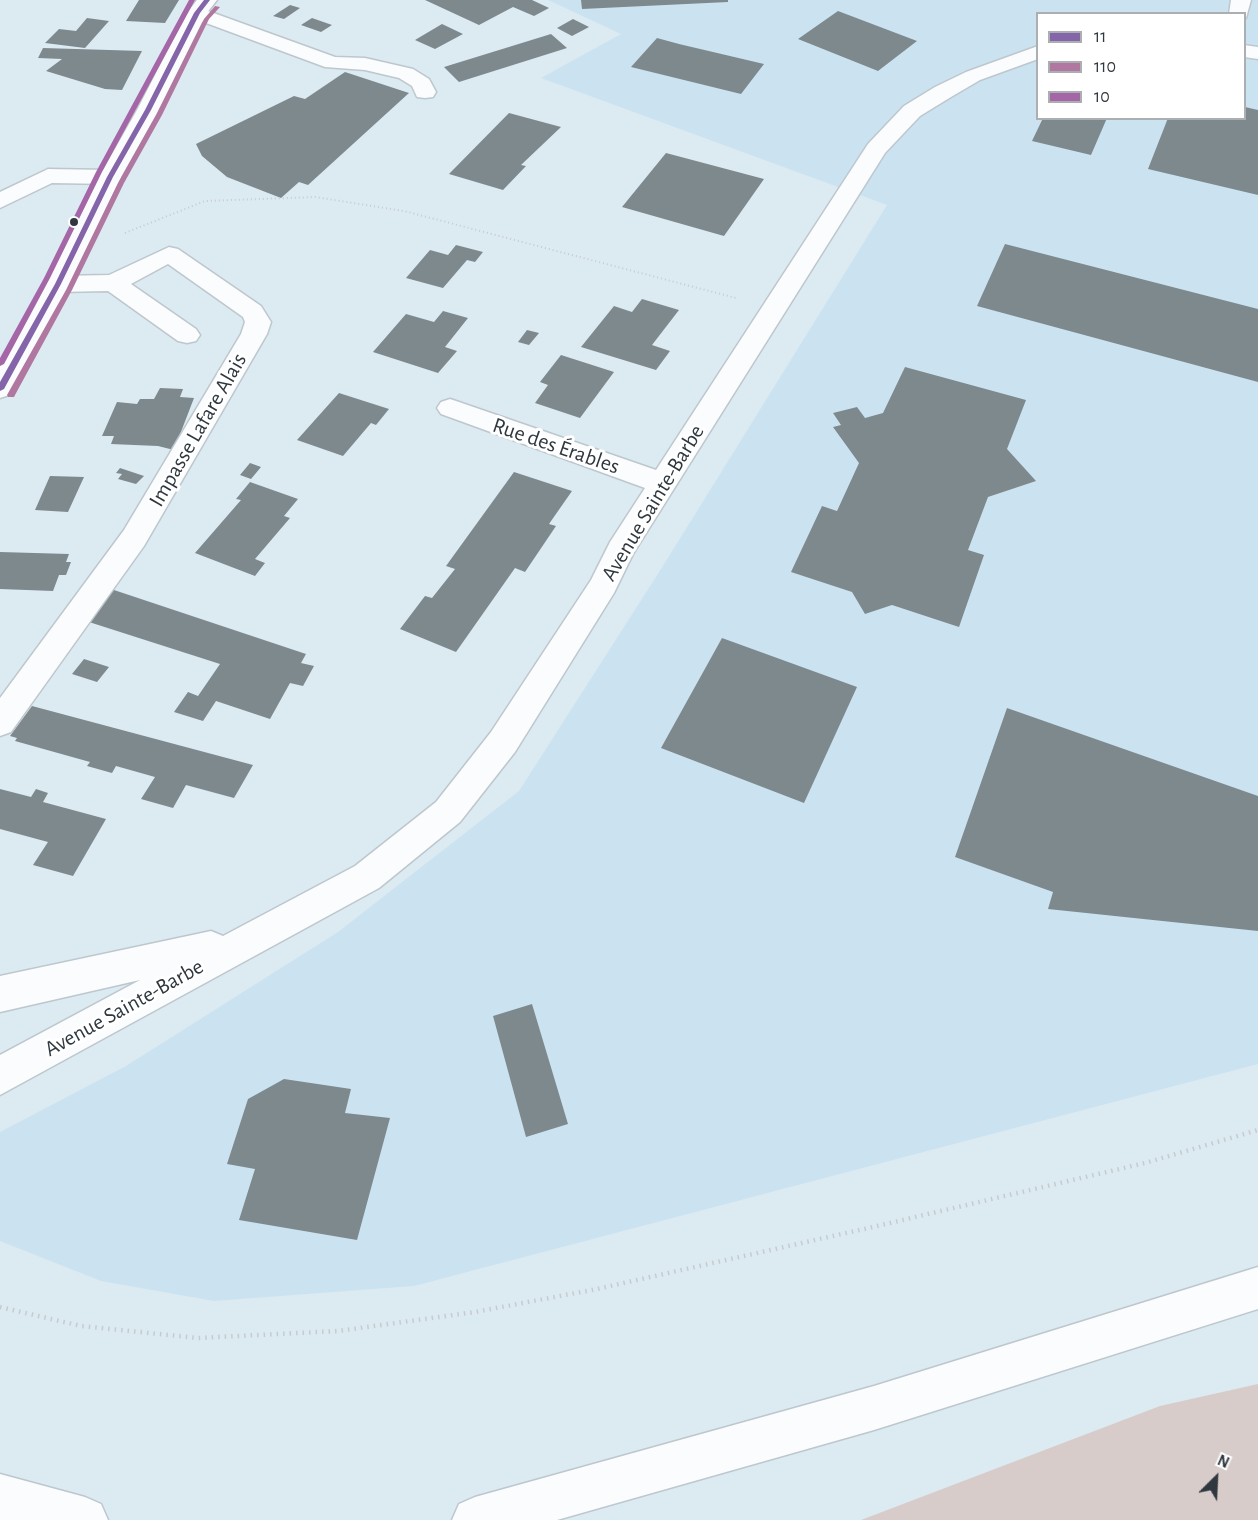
<!DOCTYPE html>
<html>
<head>
<meta charset="utf-8">
<style>
	body { margin:0 }
	#map { position:relative; width:1258px; height:1520px; overflow:hidden; background:#dceaf2; font-family:"Alegreya Sans",sans-serif }
	canvas { display:block }
	.legend { position:absolute; left:1036px; top:12px; width:210px; height:108px; box-sizing:border-box; background:#fff; border:2px solid #acafb2; margin:0; padding:8px 10px; list-style:none; font-size:18px; color:#2f383e }
	.legend li { display:flex; align-items:center; gap:12px; height:30px }
	.legend b { width:30px; border:2px solid #acafb2 }
	.north { position:absolute; left:1186px; top:1448px; width:60px; height:60px; -webkit-text-stroke:4px #fff; paint-order:stroke; rotate:24deg; font-size:16px; font-weight:700; line-height:24px; text-align:center; color:#2f383e }
	.north::after { content:''; display:block; margin:auto; width:21px; height:27px; background:#2f383e; clip-path:polygon(50% 0,100% 100%,50% 72%,0 100%) }
</style>
</head>
<body>
<div id="map">
<canvas width="1258" height="1520"></canvas>
<ul class="legend">
<li><b style="height:8px;background:#8565a9"></b>11</li>
<li><b style="height:8px;background:#b078a0"></b>110</li>
<li><b style="height:8px;background:#a466a7"></b>10</li>
</ul>
<div class="north">N</div>
</div>
<script>
const context = document.querySelector('canvas').getContext('2d');
context.lineJoin = 'round';
function fillPath(path, color) { context.fillStyle = color; context.fill(path, 'evenodd'); }
const toPath = rows => new Path2D(rows.map(r => 'M' + r).join(''));
function strokePath(path, color, width, dash) { context.strokeStyle = color; context.lineWidth = width; context.lineCap = dash ? 'butt' : 'round'; context.setLineDash(dash || []); context.stroke(path); }
function label(font, color, halo, rows, align = 'center') {
  context.font = font + ' "Alegreya Sans",sans-serif'; context.lineWidth = 6; context.setLineDash([]); context.textBaseline = 'middle'; context.strokeStyle = halo; context.fillStyle = color; for (const [text, x, y, turn = 0] of rows) {
    context.save(); context.translate(x, y); context.rotate((+turn || 0) * Math.PI / 180); context.textAlign = isNaN(turn) ? turn : align; if (halo) context.strokeText(text, 0, 0); context.fillText(text, 0, 0); context.restore();
  }
}
const built = toPath([
	[548,0,1258,0,1258,1064,414,1286,214,1301,101,1281,0,1241,0,1132,126,1066,338,932,519,791,661,569,887,205,541,78,621,34],
	[1038,14,1244,14,1244,118,1038,118]
]);
const green = toPath([
	[1258,1384,1258,1520,861,1520,1160,1406]
]);
const building = toPath([
	[139,0,179,0,165,23,126,21],
	[425,0,532,0,549,8,534,16,513,7,479,25],
	[581,0,728,0,728,2,582,9],
	[290,5,300,8,284,19,273,16],
	[838,11,917,41,878,71,798,39],
	[87,18,109,21,85,48,45,43,59,29,76,31],
	[312,18,332,25,321,32,301,25],
	[573,19,589,27,572,36,557,28],
	[442,24,463,34,435,49,415,40],
	[551,34,567,48,459,82,444,67],
	[657,38,679,44,764,64,741,94,631,67],
	[43,48,142,51,122,90,105,89,46,71,62,59,38,58],
	[345,72,409,93,308,185,299,182,281,198,227,177,202,156,196,144,294,96,305,99],
	[1245,107,1258,110,1258,195,1148,169,1168,118,1245,118],
	[509,113,561,127,521,165,526,166,503,190,449,174],
	[1043,118,1107,118,1091,155,1032,141],
	[666,153,764,179,724,236,622,207],
	[1005,244,1258,309,1258,382,977,306],
	[456,245,483,252,475,262,467,260,443,288,406,278,430,250,448,255],
	[642,299,679,310,652,345,670,351,656,370,581,347,614,306,632,312],
	[443,311,468,318,445,347,457,351,438,373,373,352,406,314,434,322],
	[527,330,539,333,529,345,518,342],
	[561,355,614,372,580,418,535,403,548,385,540,382],
	[905,367,1026,400,1007,449,1036,481,988,497,968,550,984,555,959,627,892,605,865,614,852,592,791,572,822,506,837,511,859,463,833,427,841,425,833,413,857,407,865,418,883,413],
	[160,388,183,389,180,397,194,398,174,450,158,446,111,444,114,436,102,436,117,402,137,404,140,399,154,399],
	[339,393,389,409,376,425,371,423,343,456,297,440],
	[250,463,261,467,251,479,240,475],
	[120,468,144,476,136,484,118,479,122,474,116,473],
	[514,472,572,491,549,524,556,526,525,572,515,568,456,652,400,629,425,596,432,598,455,569,446,566],
	[50,476,84,477,68,512,35,510],
	[250,482,298,499,284,516,290,518,255,559,265,563,255,576,195,553,241,500,236,499],
	[0,552,69,554,66,562,71,562,66,575,59,575,53,591,0,589],
	[111,589,306,654,301,663,314,666,303,686,290,683,270,719,216,701,203,721,174,712,188,692,198,696,220,664,89,622],
	[722,638,857,687,804,803,661,748],
	[84,659,109,667,97,682,72,674],
	[32,706,253,765,234,798,186,785,173,808,141,799,155,777,116,766,112,773,87,766,90,762,15,741,17,738,10,736],
	[1007,708,1258,796,1258,931,1048,909,1053,892,955,857],
	[0,789,31,797,36,789,48,793,43,802,106,819,73,876,33,865,48,842,0,829],
	[532,1004,568,1124,526,1137,493,1016],
	[284,1079,351,1089,345,1113,390,1118,357,1240,239,1220,255,1169,227,1164,248,1099]
]);
const pathFar1 = toPath([
	[125,233,205,201,315,197,404,211,736,298]
]);
const path = toPath([
	[0,1307,81,1326,198,1338,338,1331,475,1312,597,1289,873,1227,1145,1163,1258,1130]
]);
const minor = toPath([
	[1231,0,1251,0,1246,18,1244,14,1229,14,1231,0],
	[197,7,335,57,365,58,413,69,429,79,436,92,433,97,425,98,417,97,412,86,399,78,365,70,325,67,190,17,187,13,190,9,197,7],
	[1244,45,1258,47,1258,59,1244,57,1244,45],
	[1038,46,1038,59,980,80,951,97,920,116,885,153,633,554,614,593,515,752,460,822,379,888,0,1095,0,1055,140,980,0,1012,0,976,211,931,223,936,355,866,436,802,491,732,591,580,610,542,645,488,441,414,437,408,441,402,450,399,459,402,656,470,868,144,904,106,935,87,966,72,1038,46],
	[48,169,110,170,118,172,121,177,118,182,110,184,52,183,0,208,0,192,48,169],
	[169,247,178,249,261,306,271,322,267,334,144,546,11,732,0,736,0,698,124,530,241,334,245,322,243,317,168,264,131,284,196,329,200,335,196,341,187,343,178,341,108,291,58,292,49,289,46,284,49,279,58,276,109,275,169,247]
]);
const major = toPath([
	[197,0,217,0,206,14,159,110,121,177,70,284,13,389,9,395,0,398,0,365,46,284,99,177,137,110,187,13,197,0],
	[1258,1267,1258,1309,874,1430,557,1520,452,1520,459,1504,475,1497,874,1386,1258,1267],
	[0,1474,85,1497,101,1504,108,1520,0,1520,0,1474]
]);
const bus1 = toPath([
	[204,0,210,0,200,13,151,110,113,177,61,284,4,389,0,391,0,382,55,284,107,177,145,110,194,13,204,0]
]);
const bus2 = toPath([
	[215,6,220,7,209,19,162,115,124,183,72,290,15,395,14,397,8,397,7,395,66,290,118,183,156,115,204,19,215,6]
]);
const bus3 = toPath([
	[189,0,195,0,102,172,50,278,4,364,0,366,0,358,44,278,96,172,189,0]
]);
const markers = [
	[74,222,5,"#2f383e"]
];
const streetNames = [
	["Impasse Lafare Alais",198,430,-60],
	["Rue des Érables",556,446,19],
	["Avenue Sainte-Barbe",653,503,-59],
	["Avenue Sainte-Barbe",124,1008,-29]
];
fillPath(built, '#cbe3f0');
fillPath(green, '#d7ccca');
fillPath(building, '#7e898e');
strokePath(minor, '#bdc7cd', 3);
strokePath(major, '#bdc7cd', 3);
strokePath(pathFar1, '#c7cbce', 2, [1, 3]);
strokePath(path, '#c7cbce', 4.5, [1.5, 5]);
fillPath(minor, '#fafcfd');
fillPath(major, '#fafcfd');
fillPath(bus1, '#8565a9');
fillPath(bus2, '#b078a0');
fillPath(bus3, '#a466a7');
for (const [x, y, r, color] of markers) { const dot = new Path2D(); dot.arc(x, y, r, 0, 2 * Math.PI); context.fillStyle = color; context.fill(dot); strokePath(dot, '#fff', 2); }
label('22px', '#2f383e', '#fff', streetNames);
</script>
</body>
</html>
